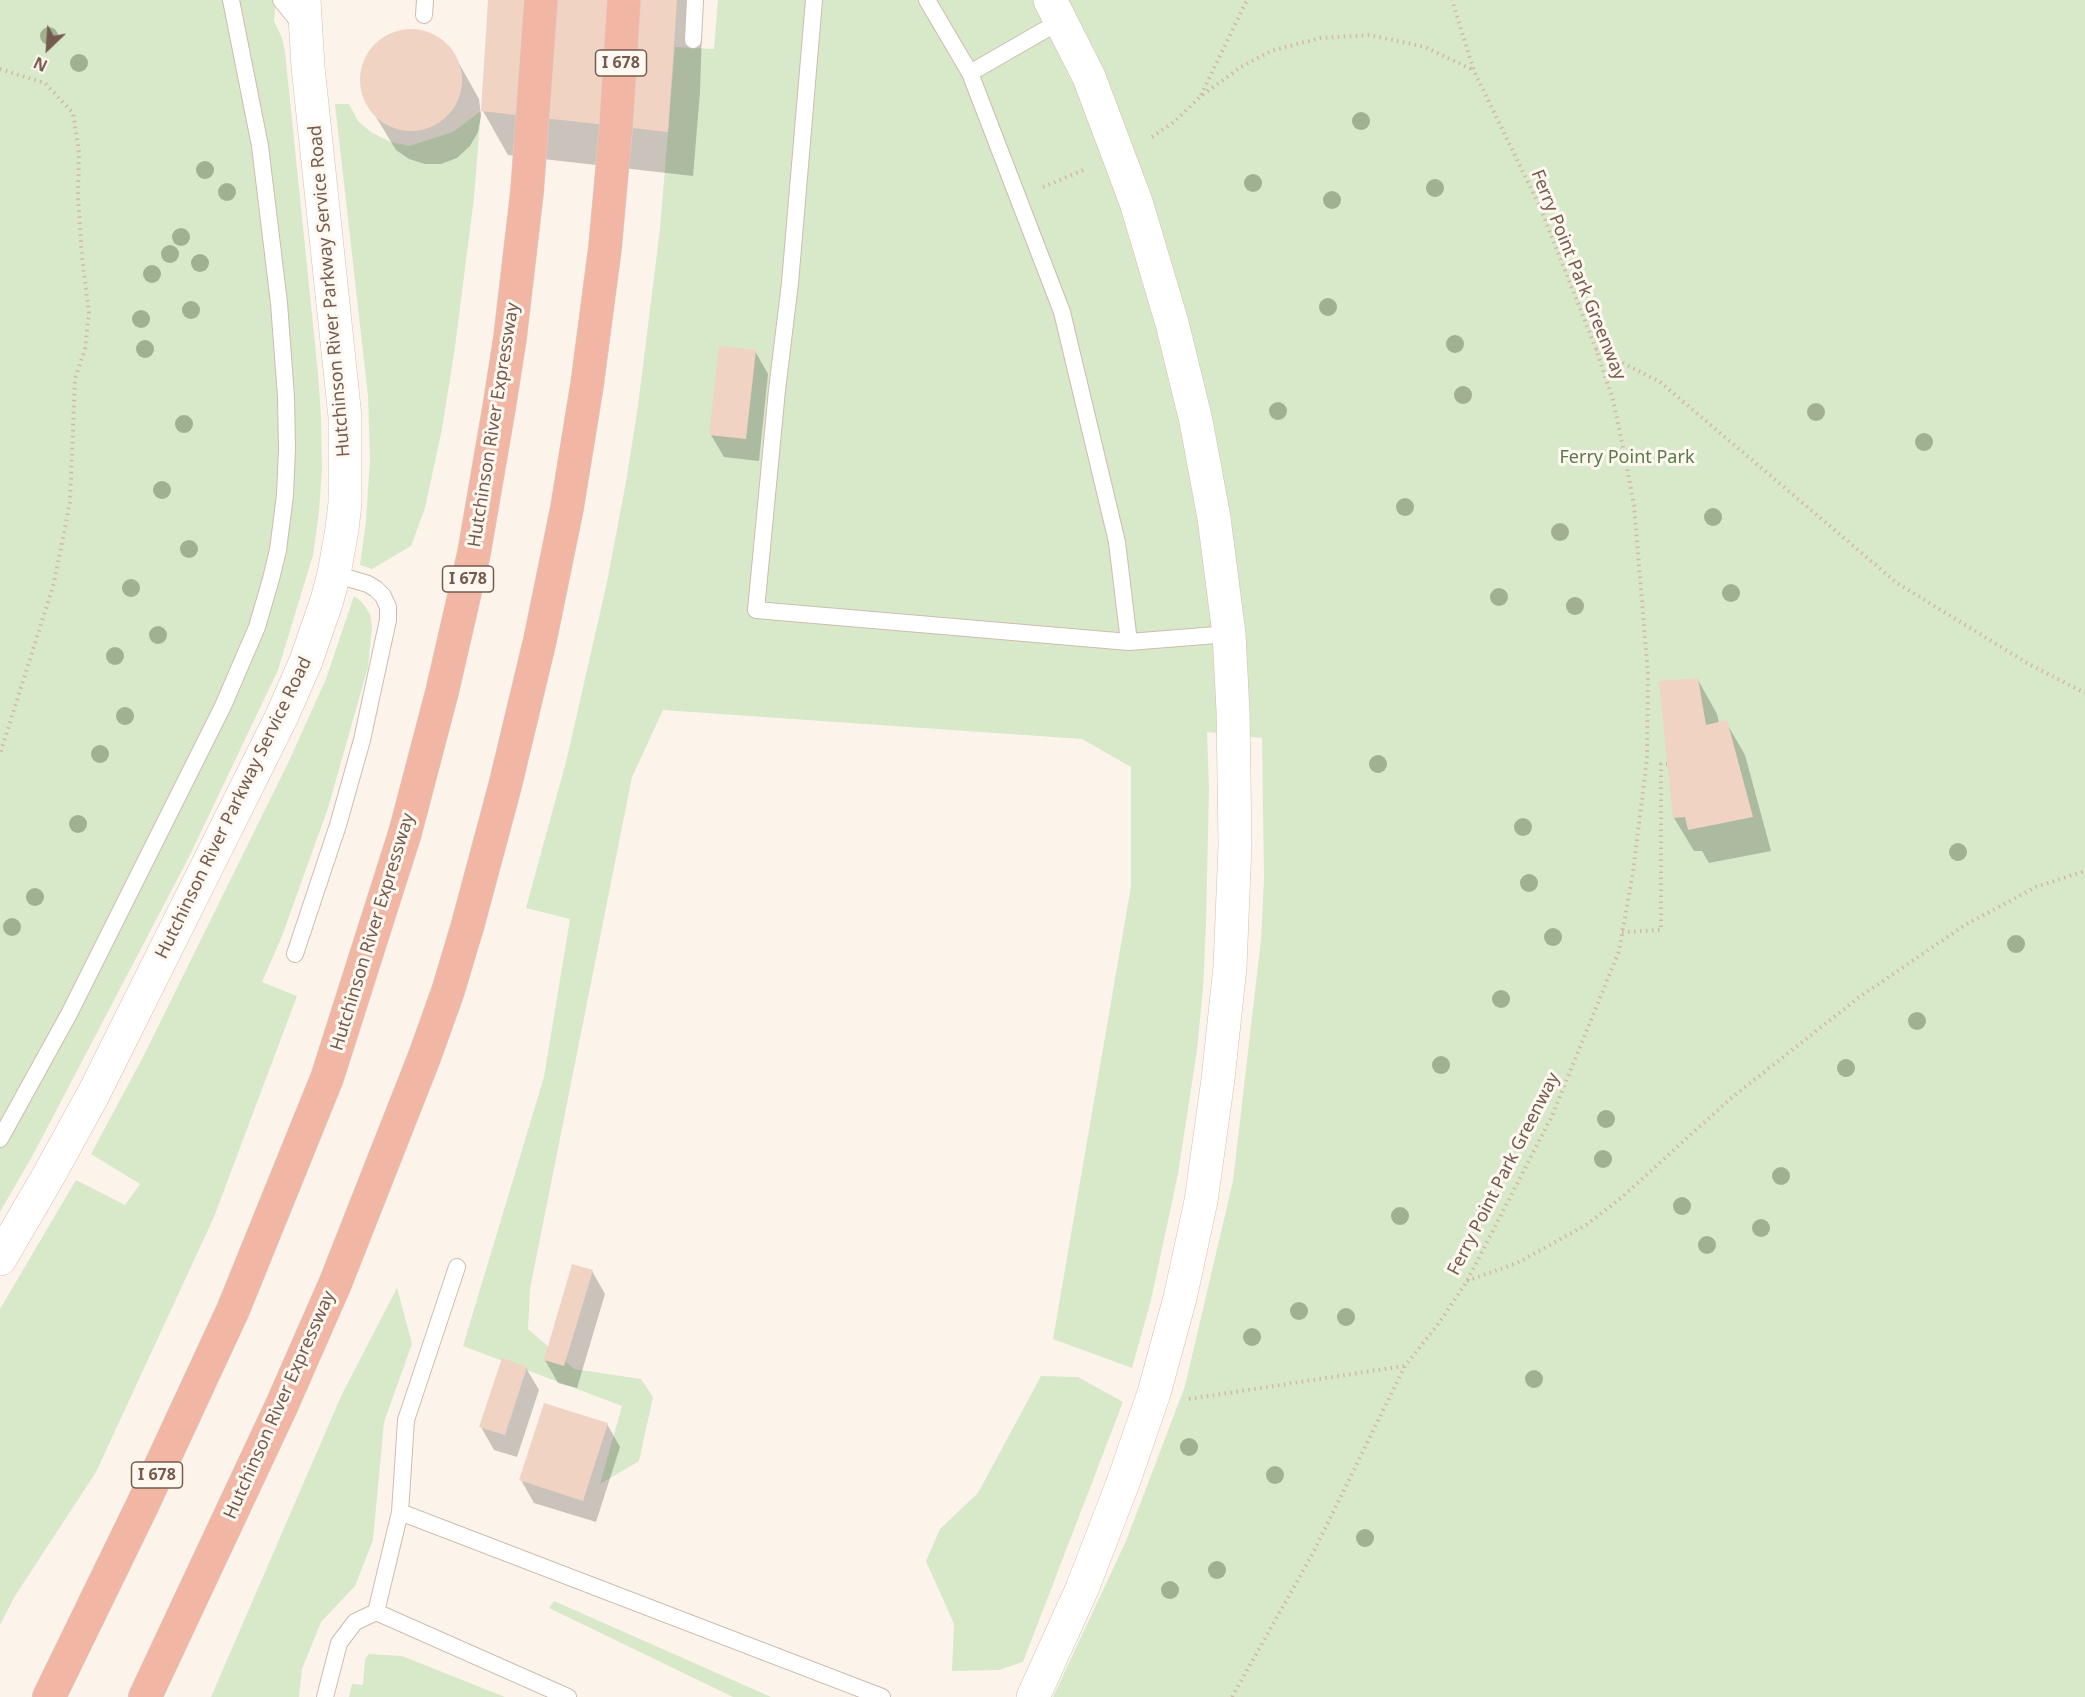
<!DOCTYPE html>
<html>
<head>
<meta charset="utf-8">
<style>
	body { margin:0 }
	#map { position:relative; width:2085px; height:1697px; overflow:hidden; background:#fcf4ea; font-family:"Noto Sans",sans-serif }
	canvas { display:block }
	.north { position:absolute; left:18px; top:18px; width:60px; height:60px; -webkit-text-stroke:4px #fef8f1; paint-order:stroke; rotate:205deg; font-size:16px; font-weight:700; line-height:24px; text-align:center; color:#755b4e }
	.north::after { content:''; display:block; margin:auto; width:21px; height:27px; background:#755b4e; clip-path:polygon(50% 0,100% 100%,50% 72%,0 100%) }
</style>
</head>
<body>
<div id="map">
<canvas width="2085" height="1697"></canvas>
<div class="north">N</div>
</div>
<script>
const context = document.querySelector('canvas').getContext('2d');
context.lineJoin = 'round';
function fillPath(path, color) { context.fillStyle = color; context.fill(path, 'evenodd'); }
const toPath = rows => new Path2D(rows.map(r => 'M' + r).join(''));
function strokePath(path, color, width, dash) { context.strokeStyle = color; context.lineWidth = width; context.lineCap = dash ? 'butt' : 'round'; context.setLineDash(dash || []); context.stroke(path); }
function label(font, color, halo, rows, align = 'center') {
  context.font = font + ' "Noto Sans",sans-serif'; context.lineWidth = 6; context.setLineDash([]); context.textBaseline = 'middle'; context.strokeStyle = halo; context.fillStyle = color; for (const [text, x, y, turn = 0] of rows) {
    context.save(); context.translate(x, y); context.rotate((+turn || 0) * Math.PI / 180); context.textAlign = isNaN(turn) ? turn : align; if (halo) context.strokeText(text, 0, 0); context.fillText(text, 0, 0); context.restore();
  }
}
const green = toPath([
	[0,0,276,0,274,21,282,38,285,52,318,373,321,417,322,467,319,513,313,555,278,670,189,857,34,1153,0,1212],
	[718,0,2085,0,2085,1697,1053,1697,1126,1541,1185,1386,1233,1181,1261,940,1264,879,1262,738,1207,732,1209,788,1206,923,1203,988,1197,1050,1178,1174,1151,1300,1132,1368,1053,1339,1131,886,1131,767,1082,739,663,710,632,777,530,1289,528,1329,574,1369,641,1379,653,1397,639,1461,600,1484,622,1406,463,1346,544,1077,570,919,526,908,567,758,607,582,626,482,638,406,660,229,675,47,714,49],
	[335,104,349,104,358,121,372,133,391,142,409,146,453,132,481,111,474,198,455,347,442,429,425,508,411,546,372,569,360,565,366,521,370,459,368,396],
	[354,596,362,602,370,614,372,627,368,667,328,808,282,936,262,982,297,996,214,1217,96,1472,15,1596,0,1625,0,1309,76,1180,125,1205,140,1184,91,1154,143,1057,289,761,326,679],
	[397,1288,412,1344,384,1422,373,1540,355,1586,321,1622,302,1669,299,1697,211,1697,342,1394],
	[1041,1376,1078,1377,1123,1402,1023,1662,999,1670,952,1671,954,1624,926,1561,940,1529,978,1493],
	[554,1601,771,1697,733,1697,549,1608],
	[369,1654,402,1656,505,1697,349,1697,352,1684,363,1685,365,1659]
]);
const shadow = toPath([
	[489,0,703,0,700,92,693,176,508,155,483,111],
	[406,30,422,31,438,38,451,49,479,99,481,116,478,132,470,146,457,158,441,164,425,164,409,159,396,150,367,102,362,87,362,71,368,56,377,43,391,35],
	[755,351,768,374,759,461,724,457,711,435],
	[1698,680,1717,714,1719,723,1726,722,1745,755,1771,851,1709,863,1702,851,1694,851,1674,818],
	[592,1271,605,1294,577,1388,558,1383,545,1360],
	[526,1368,539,1390,517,1457,494,1450,481,1427],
	[607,1424,620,1447,596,1522,534,1503,521,1480]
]);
const building = toPath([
	[488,0,677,0,668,132,481,111],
	'360 80a51 51 0 1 1 102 0a51 51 0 1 1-102 0Z',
	[719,346,756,350,746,439,709,435],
	[1698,678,1706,725,1727,720,1753,817,1688,830,1685,817,1673,818,1659,681],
	[572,1264,593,1270,564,1366,544,1360],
	[502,1358,527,1367,505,1435,479,1427],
	[544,1403,608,1423,583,1501,519,1480]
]);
const path = toPath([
	[0,69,45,83,73,113,79,152,78,196,82,257,89,313,85,349,75,379,70,502,54,583,0,754],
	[1201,95,1247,0],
	[1152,137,1174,122,1201,96,1241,67,1273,50,1321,38,1370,35,1425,47,1473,70],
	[1043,187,1086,169],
	[1596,349,1660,382,1897,583,2027,663,2085,693],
	[1622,932,1661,930,1661,764,1667,764],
	[1467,1281,1517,1263,1586,1225,1621,1198,1730,1099,1858,998,1965,925,2036,887,2085,871],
	[1189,1399,1404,1366],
	[1232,1697,1312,1555,1405,1366,1439,1323,1467,1281,1552,1116,1619,951,1633,872,1647,759,1648,674,1634,505,1624,452,1613,400,1596,349,1540,207,1474,71,1452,0]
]);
const lane = toPath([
	[281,0,301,25],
	[814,0,790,283,777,390,756,610,1129,642,1229,634],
	[927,0,970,73,1062,20],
	[424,15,425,0],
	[693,40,695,0],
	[970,73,1062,312,1117,542,1129,642],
	[295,954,338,825,362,740,388,620,388,607,383,596,376,589,368,584,334,574],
	[0,1139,69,1014,223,706,257,627,271,579,278,550,285,495,287,449,286,397,279,303,260,146,231,0],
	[400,1512,882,1697],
	[376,1612,400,1512,406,1420,457,1267],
	[325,1697,339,1643,355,1622,376,1612,568,1697]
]);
const secondary = toPath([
	[0,1259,49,1175,94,1093,282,716,306,661,327,600,334,574,342,529,345,503,345,417,308,67,304,0],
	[1033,1697,1082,1589,1124,1480,1154,1393,1180,1298,1201,1201,1218,1079,1230,967,1235,845,1233,711,1229,634,1214,518,1196,421,1172,323,1136,202,1089,77,1050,0]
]);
const highway = toPath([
	[49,1697,142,1506,233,1310,327,1078,405,833,442,692,474,553,499,408,510,338,527,192,541,0],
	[145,1697,281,1407,335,1284,424,1058,448,991,468,924,505,786,540,640,567,508,587,385,605,248,616,126,624,0]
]);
const trees = [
	[49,36],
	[79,63],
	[1361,121],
	[205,170],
	[1253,183],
	[1435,188],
	[227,192],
	[1332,200],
	[181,237],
	[170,254],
	[200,263],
	[152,274],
	[1328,307],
	[191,310],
	[141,319],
	[1455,344],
	[145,349],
	[1463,395],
	[1278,411],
	[1816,412],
	[184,424],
	[1924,442],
	[162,490],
	[1405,507],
	[1713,517],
	[1560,532],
	[189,549],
	[131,588],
	[1731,593],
	[1499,597],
	[1575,606],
	[158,635],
	[115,656],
	[125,716],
	[100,754],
	[1378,764],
	[78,824],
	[1523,827],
	[1958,852],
	[1529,883],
	[35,897],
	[12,927],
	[1553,937],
	[2016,944],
	[1501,999],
	[1917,1021],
	[1441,1065],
	[1846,1068],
	[1606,1119],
	[1603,1159],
	[1781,1176],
	[1682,1206],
	[1400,1216],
	[1761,1228],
	[1707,1245],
	[1299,1311],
	[1346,1317],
	[1252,1337],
	[1534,1379],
	[1189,1447],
	[1275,1475],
	[1365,1538],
	[1217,1570],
	[1170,1590]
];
const shields = [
	[621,63,51],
	[468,579,51],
	[157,1475,51]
];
const shieldNames = [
	["I 678",621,63],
	["I 678",468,579],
	["I 678",157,1475]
];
const streetNames = [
	["Ferry Point Park Greenway",1578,275,68],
	["Hutchinson River Parkway Service Road",330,291,-95],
	["Hutchinson River Expressway",494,425,-81],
	["Hutchinson River Parkway Service Road",234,808,-64],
	["Hutchinson River Expressway",373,932,-73],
	["Ferry Point Park Greenway",1504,1174,-63],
	["Hutchinson River Expressway",280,1405,-66]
];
const parkNames = [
	["Ferry Point Park",1627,458]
];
fillPath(green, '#d7e9c9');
fillPath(shadow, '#0003');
fillPath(building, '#f0d3c3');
strokePath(lane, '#cdbcb0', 18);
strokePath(secondary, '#d2beb0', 34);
strokePath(highway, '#d8d1cd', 34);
strokePath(path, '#d5b7a6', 4, [1.5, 4.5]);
strokePath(lane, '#fff', 16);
strokePath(secondary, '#fff', 33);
strokePath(highway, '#f2b6a5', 33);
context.fillStyle = '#a1b190';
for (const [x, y] of trees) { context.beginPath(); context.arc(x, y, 9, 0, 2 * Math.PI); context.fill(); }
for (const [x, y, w] of shields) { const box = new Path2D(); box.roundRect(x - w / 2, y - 13, w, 26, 4.5); context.fillStyle = '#fef8f1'; context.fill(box); strokePath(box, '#755b4e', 1.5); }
label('bold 16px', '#755b4e', null, shieldNames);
label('18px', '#755b4e', '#fef8f1', streetNames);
label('18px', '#577a47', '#fef8f1', parkNames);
</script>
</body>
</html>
